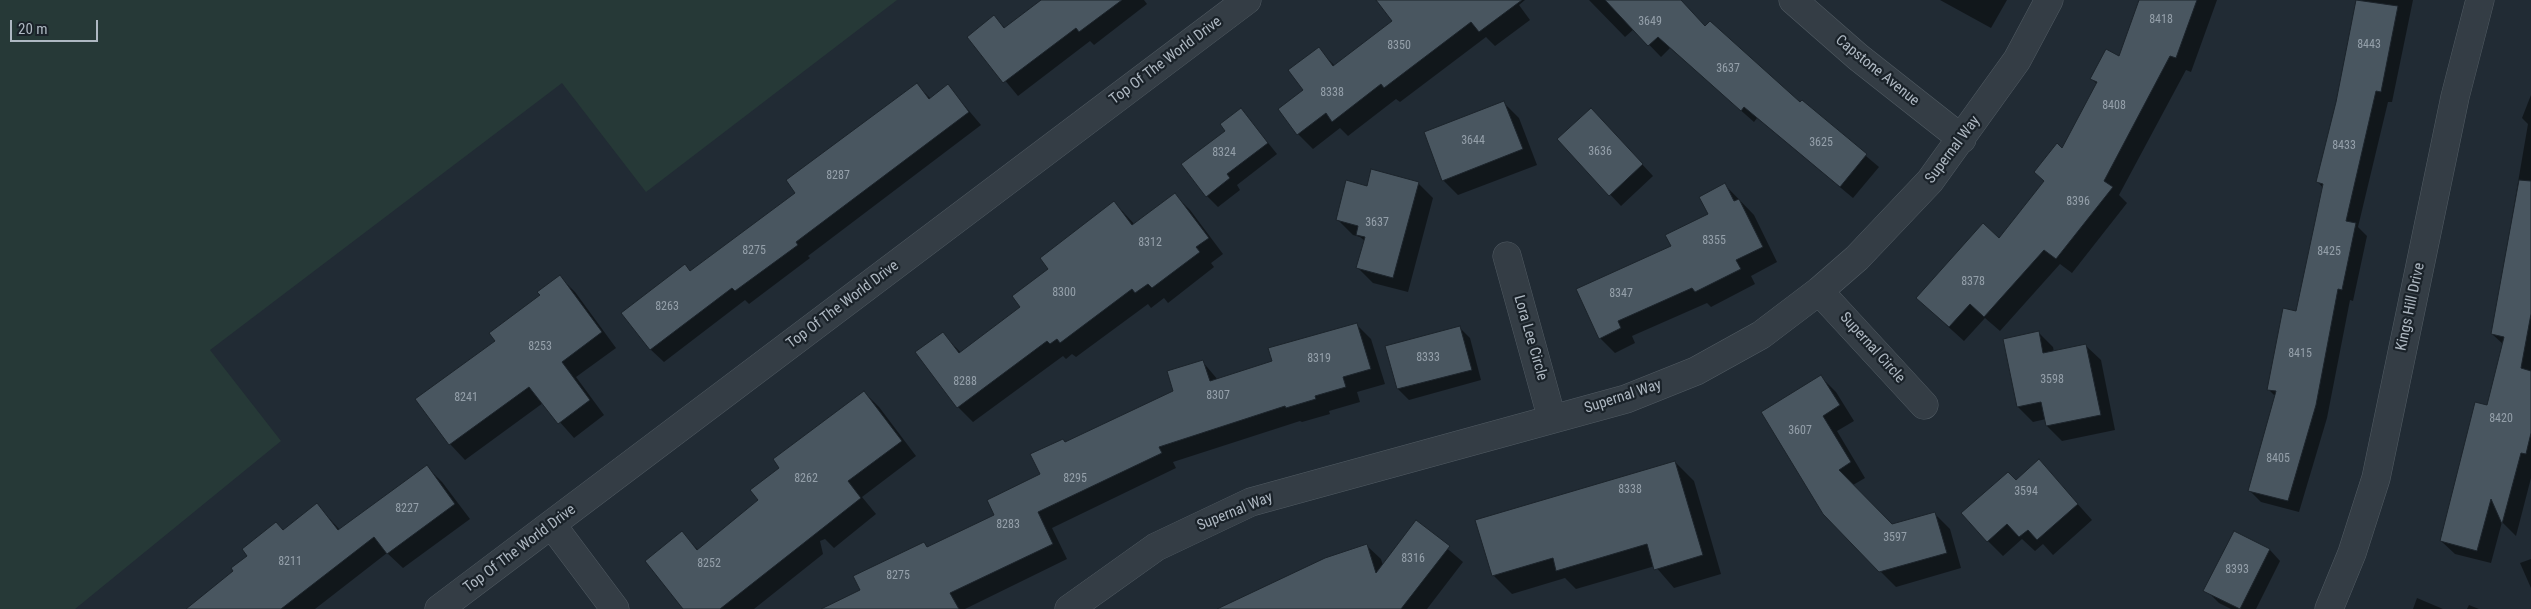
<!DOCTYPE html>
<html>
<head>
<meta charset="utf-8">
<style>
	body { margin:0 }
	#map { position:relative; width:2531px; height:609px; overflow:hidden; background:#212b34; font-family:"Roboto Condensed",sans-serif }
	canvas { display:block }
	.scale { position:absolute; left:10px; top:20px; width:88px; height:22px; box-sizing:border-box; border:2px solid #aeb8c2; border-top:0; padding-left:6px; font-size:15px; line-height:18px; white-space:nowrap; color:#aeb8c2; -webkit-text-stroke:4px #1a2229; paint-order:stroke }
</style>
</head>
<body>
<div id="map">
<canvas width="2531" height="609"></canvas>
<div class="scale">20 m</div>
</div>
<script>
const context = document.querySelector('canvas').getContext('2d');
context.lineJoin = 'round';
function fillPath(path, color) { context.fillStyle = color; context.fill(path, 'evenodd'); }
const toPath = rows => new Path2D(rows.map(r => 'M' + r).join(''));
function strokePath(path, color, width, dash) { context.strokeStyle = color; context.lineWidth = width; context.lineCap = dash ? 'butt' : 'round'; context.setLineDash(dash || []); context.stroke(path); }
function label(font, color, halo, rows, align = 'center') {
  context.font = font + ' "Roboto Condensed",sans-serif'; context.lineWidth = 4.5; context.setLineDash([]); context.textBaseline = 'middle'; context.strokeStyle = halo; context.fillStyle = color; for (const [text, x, y, turn = 0] of rows) {
    context.save(); context.translate(x, y); context.rotate((+turn || 0) * Math.PI / 180); context.textAlign = isNaN(turn) ? turn : align; if (halo) context.strokeText(text, 0, 0); context.fillText(text, 0, 0); context.restore();
  }
}
const green = toPath([
	[0,0,897,0,646,192,562,83,210,350,281,441,75,609,0,609]
]);
const shadow = toPath([
	[1043,0,1144,0,1147,4,1094,45,1090,41,1018,96,969,37,994,17,1006,29],
	[1384,0,1525,0,1519,5,1530,20,1495,46,1486,37,1400,102,1396,99,1348,136,1340,128,1313,149,1298,134,1305,90,1318,49,1335,66,1394,21],
	[1589,0,1680,0,1706,28,1801,104,1802,102,1879,167,1853,198,1757,118,1754,122,1670,48,1661,57,1634,29,1625,37],
	[1940,0,2007,0,1991,28],
	[2141,0,2217,0,2191,72,2186,70,2119,195,2127,203,2072,273,2060,264,2000,331,1985,318,1964,341,1933,313,2000,240,2045,182,2097,84,2092,79,2119,58],
	[2358,0,2413,0,2392,102,2388,102,2358,227,2367,236,2353,301,2350,300,2327,418,2299,512,2261,502,2249,490,2276,397,2268,389,2297,312,2323,188,2318,182,2337,102],
	[917,85,931,99,948,86,981,125,808,256,810,258,749,304,745,300,664,362,650,349,685,266,691,272,797,193],
	[2531,95,2531,478,2516,536,2502,522,2491,563,2455,554,2441,541,2487,407,2504,345,2492,334,2528,124,2522,118],
	[1504,103,1519,118,1537,165,1458,195,1443,180],
	[1241,109,1277,154,1237,185,1240,190,1218,207,1207,196,1227,131],
	[1601,120,1653,176,1621,206,1558,139],
	[1418,183,1433,198,1408,292,1373,283,1358,268,1365,241,1360,237,1353,235,1338,220,1368,187],
	[1725,185,1754,215,1777,262,1751,276,1755,284,1711,307,1707,303,1632,336,1635,343,1615,353,1600,338,1672,247,1710,214],
	[1175,195,1190,210,1223,254,1211,263,1214,267,1168,303,1164,298,1151,308,1148,304,1076,357,1072,354,1066,359,1063,356,973,422,958,407,917,352,942,333,961,353,1022,307,1050,269,1114,202,1135,225],
	[560,277,575,292,616,348,576,377,604,415,574,438,543,403,465,460,450,444,496,341],
	[1356,324,1371,339,1385,384,1357,392,1360,402,1329,411,1330,414,1302,422,1300,421,1173,462,1176,468,1052,528,1067,559,965,609,858,609,862,590,924,544,928,547,996,515,1042,475,1066,444,1175,391,1202,361,1218,380,1273,361],
	[1460,328,1470,338,1481,380,1409,400,1398,389,1387,347],
	[2038,332,2053,347,2054,352,2085,345,2101,360,2115,430,2062,441,2047,426,2046,419,2033,422,2018,407],
	[1821,377,1836,392,1854,421,1837,431,1865,478,1853,485,1892,525,1935,514,1950,529,1961,568,1896,587,1880,571,1762,413],
	[864,392,879,407,916,456,862,497,876,514,834,548,825,539,820,541,823,554,754,609,685,609,682,533,698,550,760,500,781,468],
	[2039,461,2092,520,2053,555,2043,544,2035,551,2022,539,2003,556,1988,541,2016,481],
	[1675,462,1694,481,1721,574,1674,588,1655,566,1576,589,1565,578,1512,594,1493,575],
	[427,467,442,482,470,519,403,568,387,553,315,609,188,609,317,505,340,530],
	[1416,522,1463,562,1427,609,1240,609,1366,545,1381,559,1383,566],
	[2235,533,2270,550,2280,561,2256,609,2231,609,2219,603,2208,592],
	[2531,559,2531,588,2520,563],
	[2417,598,2443,609,2413,609],
	[2469,605,2479,609,2467,609]
]);
const building = toPath([
	[1041,0,1122,0,1079,32,1076,28,1003,83,967,37,994,15,1004,28,1041,0],
	[1376,0,1522,0,1479,32,1471,22,1384,88,1381,84,1332,122,1326,113,1297,135,1278,109,1303,90,1288,70,1319,47,1333,66,1392,21,1376,0],
	[1605,0,1681,0,1705,26,1710,21,1800,102,1802,100,1867,154,1840,187,1744,107,1741,111,1658,37,1648,46,1605,0],
	[2139,0,2197,0,2176,58,2170,56,2104,181,2113,187,2056,259,2044,250,1984,317,1970,304,1949,327,1916,298,1983,223,1999,238,2044,181,2034,172,2057,143,2062,148,2097,82,2090,79,2106,49,2119,56,2139,0],
	[2356,0,2398,6,2381,92,2376,91,2346,221,2356,223,2342,290,2338,289,2316,405,2288,501,2248,491,2276,391,2267,390,2283,308,2296,311,2323,184,2316,182,2336,102,2356,0],
	[917,83,929,99,948,84,969,112,796,242,798,245,735,291,732,288,650,350,621,313,685,264,690,271,795,193,786,180,917,83],
	[1504,101,1523,149,1442,181,1424,132,1504,101],
	[1241,108,1268,143,1227,174,1230,178,1206,197,1181,164,1225,131,1220,124,1241,108],
	[1591,108,1643,164,1609,196,1557,139,1591,108],
	[1371,169,1419,182,1393,278,1356,268,1365,237,1356,235,1358,226,1336,220,1346,180,1367,186,1371,169],
	[2519,180,2531,181,2531,314,2521,368,2531,371,2531,433,2526,454,2521,453,2502,524,2491,499,2477,551,2440,541,2475,402,2487,405,2504,337,2491,334,2519,180],
	[1725,183,1734,201,1739,199,1763,247,1736,260,1741,269,1695,292,1692,288,1618,321,1621,328,1599,339,1576,289,1671,246,1665,235,1708,214,1699,197,1725,183],
	[1175,193,1209,238,1196,247,1200,252,1152,288,1148,284,1135,293,1132,289,1060,343,1057,339,1050,344,1047,341,957,408,915,352,943,332,959,353,1020,307,1012,296,1048,269,1040,258,1114,201,1132,225,1175,193],
	[560,275,602,332,562,362,590,400,558,424,529,387,449,445,415,399,495,341,489,333,540,295,537,292,560,275],
	[1357,323,1371,369,1343,377,1346,387,1315,396,1316,399,1286,408,1285,406,1159,447,1162,453,1038,512,1053,544,950,593,959,609,821,609,860,590,853,576,924,542,927,547,994,515,987,500,1040,474,1030,454,1063,439,1065,442,1173,391,1167,371,1203,360,1210,381,1272,361,1268,348,1357,323],
	[1460,326,1472,370,1397,389,1385,346,1460,326],
	[2039,331,2043,353,2086,344,2101,415,2046,426,2041,402,2017,407,2003,339,2039,331],
	[1821,375,1840,405,1823,416,1851,462,1839,470,1892,524,1935,512,1947,553,1879,572,1823,514,1761,412,1821,375],
	[864,391,902,441,848,481,861,498,720,609,683,609,645,561,682,531,697,550,758,500,750,490,779,468,773,459,864,391],
	[2039,459,2078,504,2037,540,2028,530,2019,537,2007,524,1987,542,1961,513,2008,472,2016,480,2039,459],
	[1675,461,1703,555,1654,570,1647,544,1556,571,1553,558,1492,576,1475,520,1675,461],
	[427,465,455,504,387,554,374,537,281,609,186,609,233,571,231,568,247,556,242,549,276,522,283,530,317,503,338,530,427,465],
	[1416,520,1450,546,1401,609,1217,609,1325,558,1367,544,1376,573,1416,520],
	[2234,531,2270,549,2240,609,2203,591,2234,531]
]);
const minor = toPath([
	[1793,0,1858,57,1962,139],
	[1507,256,1552,419],
	[1819,291,1924,405],
	[552,525,615,609],
	[439,609,1247,0],
	[1069,609,1156,547,1251,502,1626,399,1696,371,1761,335,1819,291,1857,258,1930,181,2017,60,2049,0],
	[2329,609,2352,553,2376,478,2455,97,2480,0]
]);
const numberNames = [
	["8418",2161,20],
	["3649",1650,22],
	["8443",2369,45],
	["8350",1399,46],
	["3637",1728,69],
	["8338",1332,93],
	["8408",2114,106],
	["3644",1473,141],
	["3625",1821,143],
	["8433",2344,146],
	["3636",1600,152],
	["8324",1224,153],
	["8287",838,176],
	["8396",2078,202],
	["3637",1377,223],
	["8355",1714,241],
	["8312",1150,243],
	["8275",754,251],
	["8425",2329,252],
	["8378",1973,282],
	["8300",1064,293],
	["8347",1621,294],
	["8263",667,307],
	["8253",540,347],
	["8415",2300,354],
	["8333",1428,358],
	["8319",1319,359],
	["3598",2052,380],
	["8288",965,382],
	["8307",1218,396],
	["8241",466,398],
	["8420",2501,419],
	["3607",1800,431],
	["8405",2278,459],
	["8262",806,479],
	["8295",1075,479],
	["8338",1630,490],
	["3594",2026,492],
	["8227",407,509],
	["8283",1008,525],
	["3597",1895,538],
	["8316",1413,559],
	["8211",290,562],
	["8252",709,564],
	["8393",2237,570],
	["8275",898,576]
];
const streetNames = [
	["Top Of The World Drive",1166,61,-37],
	["Capstone Avenue",1877,71,39],
	["Supernal Way",1953,150,-53],
	["Top Of The World Drive",843,305,-37],
	["Kings Hill Drive",2411,307,-78],
	["Lora Lee Circle",1530,338,74],
	["Supernal Circle",1872,348,48],
	["Supernal Way",1623,397,-18],
	["Supernal Way",1235,512,-22],
	["Top Of The World Drive",520,549,-37]
];
fillPath(green, '#263937');
fillPath(shadow, '#0007');
fillPath(building, '#495660');
strokePath(building, '#1c242b', 1);
strokePath(minor, '#515b63', 29);
strokePath(minor, '#343d45', 28);
label('12px', '#95a0aa', null, numberNames);
label('15px', '#aeb8c2', '#1a2229', streetNames);
</script>
</body>
</html>
